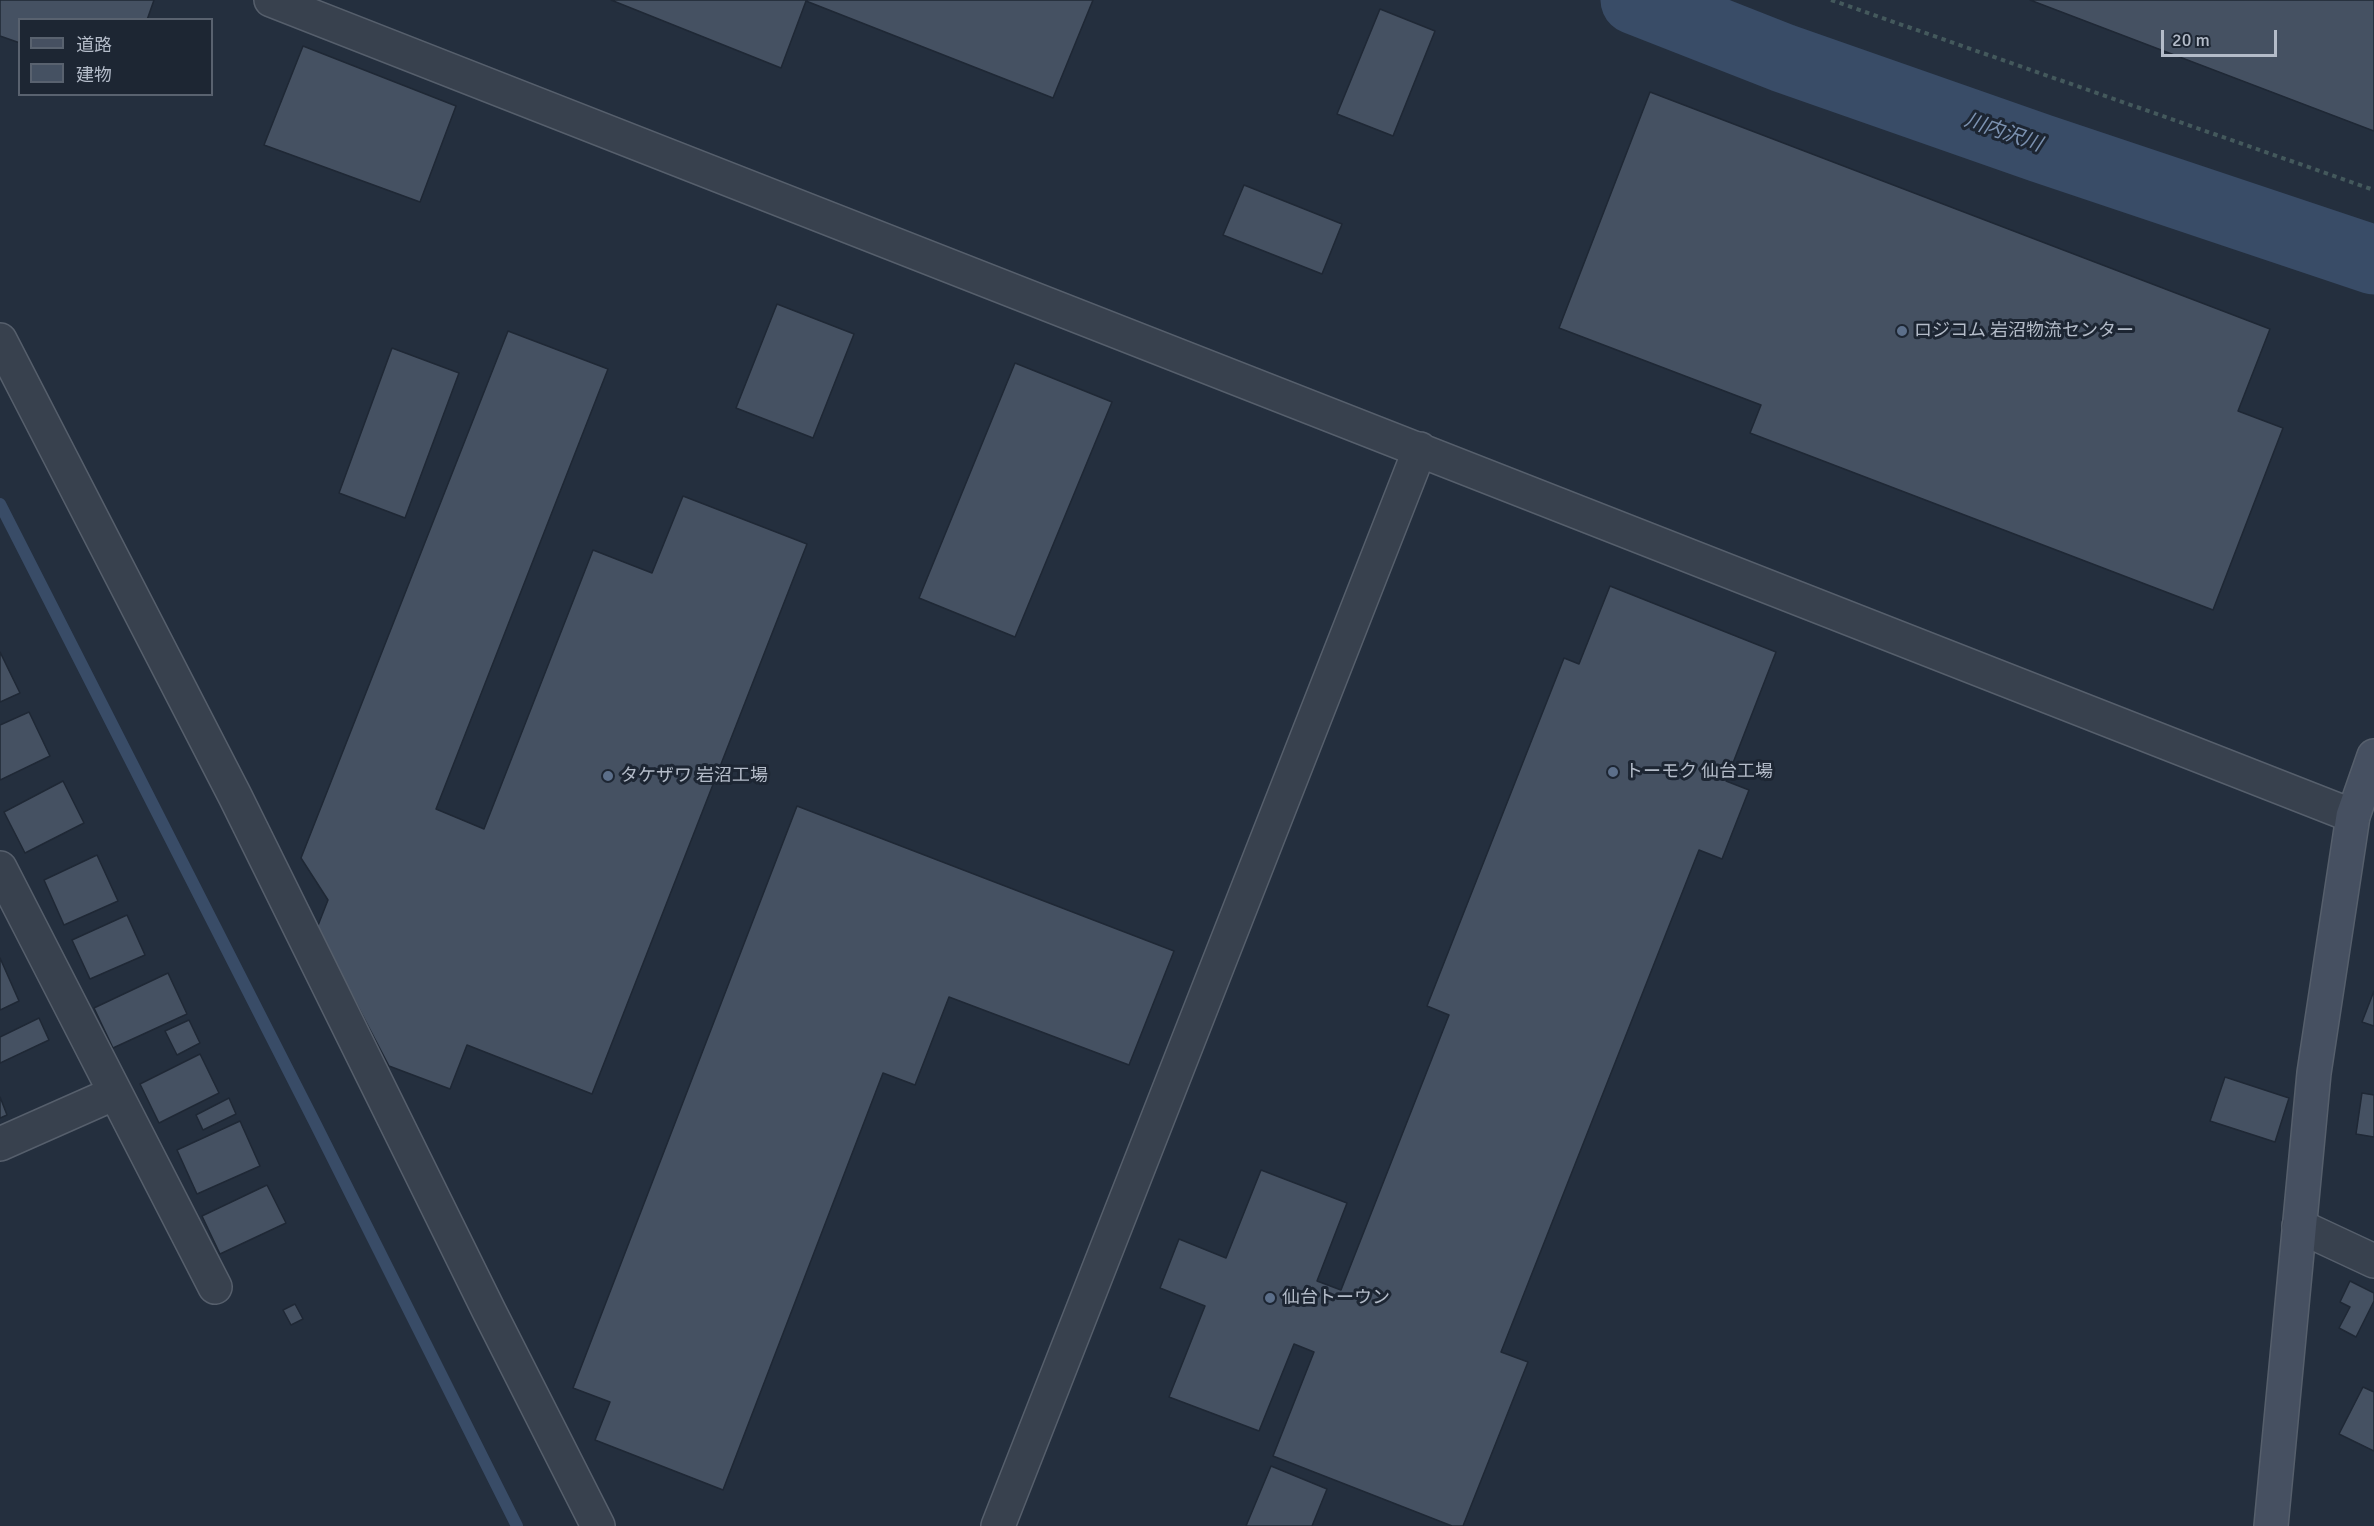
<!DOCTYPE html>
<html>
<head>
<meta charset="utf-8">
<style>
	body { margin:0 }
	#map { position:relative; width:2374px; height:1526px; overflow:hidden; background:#242f3e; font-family:Signika,"Noto Sans JP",sans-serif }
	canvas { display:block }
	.legend { position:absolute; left:18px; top:18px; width:195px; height:78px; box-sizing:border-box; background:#1d2633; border:2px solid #59626f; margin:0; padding:8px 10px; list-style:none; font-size:18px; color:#b4bcc9 }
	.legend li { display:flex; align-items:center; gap:12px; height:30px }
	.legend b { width:30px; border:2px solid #59626f }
	.scale { position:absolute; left:2161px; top:30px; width:116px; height:27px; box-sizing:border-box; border:3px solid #b4bcc9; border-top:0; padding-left:8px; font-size:18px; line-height:21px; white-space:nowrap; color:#b4bcc9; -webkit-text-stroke:4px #1d2633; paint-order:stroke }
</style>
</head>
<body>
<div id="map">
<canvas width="2374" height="1526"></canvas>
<ul class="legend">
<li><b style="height:8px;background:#465061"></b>道路</li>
<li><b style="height:16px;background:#455162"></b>建物</li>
</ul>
<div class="scale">20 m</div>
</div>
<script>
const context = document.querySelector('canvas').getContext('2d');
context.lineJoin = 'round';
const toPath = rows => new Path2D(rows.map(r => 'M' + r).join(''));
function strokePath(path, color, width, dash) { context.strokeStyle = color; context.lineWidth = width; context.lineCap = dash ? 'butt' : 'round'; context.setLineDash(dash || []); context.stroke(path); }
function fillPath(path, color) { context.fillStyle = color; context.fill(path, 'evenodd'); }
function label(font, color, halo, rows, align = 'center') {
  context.font = font + ' Signika,"Noto Sans JP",sans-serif'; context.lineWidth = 6; context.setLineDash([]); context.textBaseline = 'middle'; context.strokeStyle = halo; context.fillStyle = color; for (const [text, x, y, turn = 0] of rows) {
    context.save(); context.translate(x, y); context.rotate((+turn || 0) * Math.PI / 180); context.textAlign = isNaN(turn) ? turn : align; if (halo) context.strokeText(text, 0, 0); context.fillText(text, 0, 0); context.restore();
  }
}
const stream = toPath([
	[0,504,314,1121,517,1526]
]);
const river = toPath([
	[1635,0,1783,58,2040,148,2374,260]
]);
const building = toPath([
	[0,0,154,0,147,20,20,20,20,43,0,36,0,0],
	[611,0,1093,0,1053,98,806,1,781,68,611,0],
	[2030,0,2374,0,2374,131,2030,0],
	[1380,9,1435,31,1393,136,1337,114,1380,9],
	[303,46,456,106,420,202,264,145,303,46],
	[1650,92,2270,329,2238,411,2283,428,2213,610,1750,433,1761,405,1559,328,1650,92],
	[1244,185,1342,224,1322,274,1223,235,1244,185],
	[777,304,854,334,813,438,736,408,777,304],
	[508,331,608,369,436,809,484,829,593,550,652,573,683,496,807,544,592,1094,467,1045,450,1089,389,1066,317,928,328,900,301,858,508,331],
	[392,348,459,373,405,518,339,493,392,348],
	[1015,363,1112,402,1015,637,919,598,1015,363],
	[1610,586,1776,652,1726,781,1749,790,1722,859,1699,850,1501,1352,1528,1362,1463,1526,1452,1526,1273,1456,1314,1352,1294,1344,1259,1431,1169,1397,1205,1306,1160,1288,1179,1239,1226,1258,1261,1170,1347,1203,1317,1281,1341,1290,1449,1015,1427,1006,1564,658,1579,664,1610,586],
	[0,652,20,693,0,702,0,652],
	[29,712,50,756,0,780,0,725,29,712],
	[63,781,84,823,25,853,4,812,63,781],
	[797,806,1174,951,1129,1065,949,997,915,1085,883,1073,723,1490,595,1440,610,1402,573,1388,797,806],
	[97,855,118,901,64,925,44,880,97,855],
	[127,915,145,955,90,979,72,940,127,915],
	[0,958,19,1001,0,1010,0,958],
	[168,973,187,1014,113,1048,94,1008,168,973],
	[2374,991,2374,1026,2362,1022,2374,991],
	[39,1018,49,1040,0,1063,0,1037,39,1018],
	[189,1020,200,1043,177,1055,165,1031,189,1020],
	[200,1054,219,1093,159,1123,140,1084,200,1054],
	[2225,1077,2289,1098,2275,1142,2210,1121,2225,1077],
	[2362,1093,2374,1095,2374,1137,2356,1134,2362,1093],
	[0,1097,7,1115,0,1118,0,1097],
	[229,1098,236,1114,203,1130,196,1115,229,1098],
	[240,1121,260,1166,197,1194,177,1150,240,1121],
	[267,1185,286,1223,220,1254,202,1216,267,1185],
	[2350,1281,2374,1293,2374,1301,2356,1337,2339,1328,2350,1307,2340,1302,2350,1281],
	[295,1304,303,1319,291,1325,283,1310,295,1304],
	[2363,1387,2374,1392,2374,1451,2339,1434,2363,1387],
	[1271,1466,1327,1489,1312,1526,1246,1526,1271,1466]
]);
const path = toPath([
	[1831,0,2374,190]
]);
const street = toPath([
	[271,0,2353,816],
	[0,340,235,796,489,1311,598,1526],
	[0,868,215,1287],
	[0,1144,115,1093],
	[2299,1226,2374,1261],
	[998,1526,1420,449]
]);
const secondary = toPath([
	[2271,1526,2314,1073,2353,816,2374,756]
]);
const markers = [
	[1902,331,6,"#5c6f8a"],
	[1613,772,6,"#5c6f8a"],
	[608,776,6,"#5c6f8a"],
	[1270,1298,6,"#5c6f8a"]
];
const poiNames = [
	["ロジコム 岩沼物流センター",1914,331],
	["トーモク 仙台工場",1625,772],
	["タケザワ 岩沼工場",620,776],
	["仙台トーウン",1282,1298]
];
const waterNames = [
	["川内沢川",2003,133,19]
];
strokePath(stream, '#394c67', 12);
strokePath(river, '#394c67', 69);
fillPath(building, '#455162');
strokePath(building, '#1f2835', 1.5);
strokePath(street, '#565f6c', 36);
strokePath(secondary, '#565f6c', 36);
strokePath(path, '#44595c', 4, [4.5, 4.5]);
strokePath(street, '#38414e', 33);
strokePath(secondary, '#465061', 33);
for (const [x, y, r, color] of markers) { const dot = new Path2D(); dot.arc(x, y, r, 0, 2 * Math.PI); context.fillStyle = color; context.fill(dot); strokePath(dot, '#1d2633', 2); }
label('18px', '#b4bcc9', '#1d2633', poiNames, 'left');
label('italic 20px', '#7c92b1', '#1d2633', waterNames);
</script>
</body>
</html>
